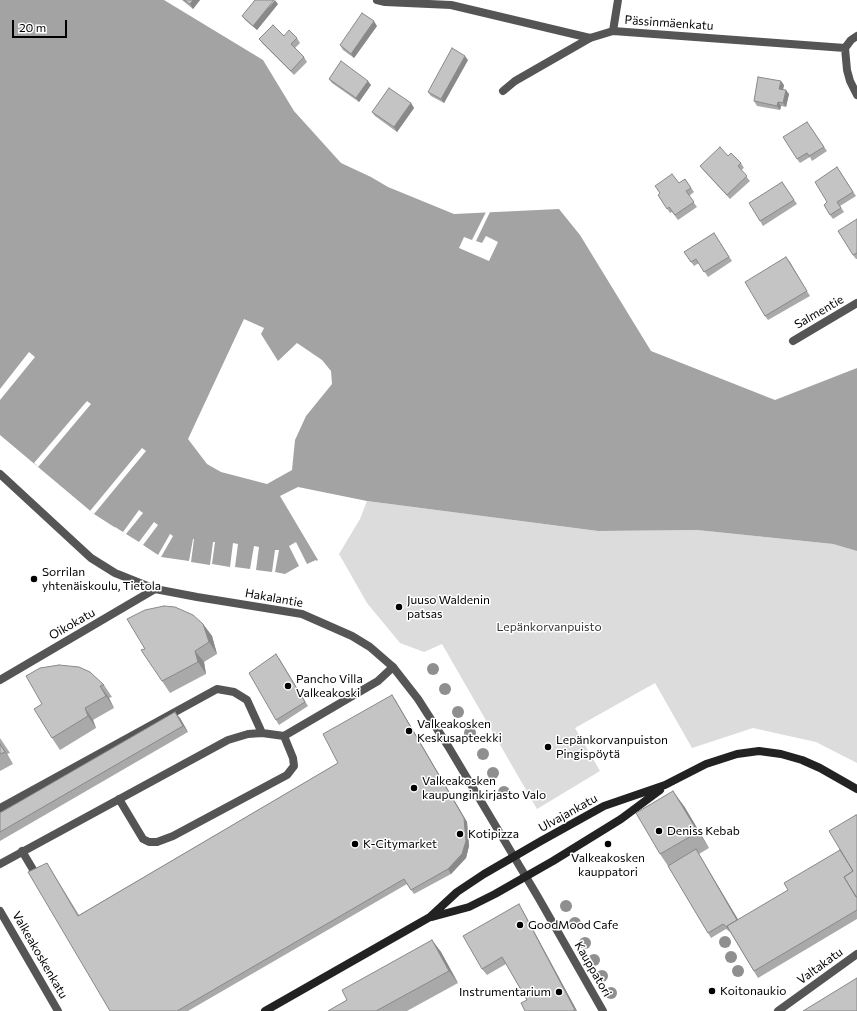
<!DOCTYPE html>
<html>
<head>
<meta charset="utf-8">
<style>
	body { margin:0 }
	#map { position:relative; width:857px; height:1011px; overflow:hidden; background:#fff; font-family:Commissioner,sans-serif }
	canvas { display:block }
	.scale { position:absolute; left:12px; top:20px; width:55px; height:18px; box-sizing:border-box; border:2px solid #000; border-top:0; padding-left:5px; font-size:12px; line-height:14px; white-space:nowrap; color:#000; -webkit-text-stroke:3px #fff; paint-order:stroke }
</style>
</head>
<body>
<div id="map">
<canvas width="857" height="1011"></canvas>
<div class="scale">20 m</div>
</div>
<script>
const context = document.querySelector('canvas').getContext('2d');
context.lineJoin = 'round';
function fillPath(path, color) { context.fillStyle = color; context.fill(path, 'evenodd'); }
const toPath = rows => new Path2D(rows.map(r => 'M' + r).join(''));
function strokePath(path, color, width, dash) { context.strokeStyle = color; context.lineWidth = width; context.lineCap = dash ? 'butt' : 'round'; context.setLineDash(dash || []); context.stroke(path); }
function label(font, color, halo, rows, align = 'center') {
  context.font = font + ' Commissioner,sans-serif'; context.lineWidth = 3; context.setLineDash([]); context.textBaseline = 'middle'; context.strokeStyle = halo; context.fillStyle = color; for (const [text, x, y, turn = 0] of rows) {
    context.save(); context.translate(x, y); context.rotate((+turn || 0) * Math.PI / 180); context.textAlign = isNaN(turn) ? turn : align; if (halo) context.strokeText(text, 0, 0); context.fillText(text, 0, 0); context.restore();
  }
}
const green = toPath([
	[367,501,598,531,697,530,833,544,857,551,857,763,816,742,753,728,692,748,655,683,575,728,600,771,537,809,442,644,424,652,400,643,367,603,339,554,360,519]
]);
const water = toPath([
	[0,0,164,0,263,60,294,111,341,163,371,177,388,187,454,214,559,209,580,235,651,351,775,400,857,368,857,551,833,544,697,530,598,531,367,501,298,487,280,496,318,560,300,572,284,575,167,561,94,514,0,435],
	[244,319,264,328,261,334,278,361,297,343,322,360,331,371,332,384,306,416,295,440,292,470,267,484,221,472,207,464,188,439]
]);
const pier = toPath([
	[486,212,490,212,476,241,482,243,486,236,498,242,489,261,459,248,464,237,472,240],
	[29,352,35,357,0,400,0,389],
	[87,401,91,404,38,467,34,463],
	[142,448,146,451,94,514,90,511],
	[139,510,143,513,126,534,139,542,154,522,158,525,143,545,158,555,170,534,173,536,161,557,189,561,193,539,194,539,191,562,210,565,213,542,215,542,212,564,230,567,233,543,238,544,235,567,250,569,254,546,259,547,256,570,272,572,275,550,279,550,275,572,285,574,299,566,289,546,296,542,307,564,316,560,317,562,300,573,284,577,166,563,114,529,115,527,123,532]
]);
const service = toPath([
	[613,31,618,0],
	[503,91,515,81,590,38],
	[119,799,143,839,149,842,157,842,173,836,287,775,294,766,293,758,284,736],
	[0,808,217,689,234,692,247,700,262,733],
	[22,851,38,878],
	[0,864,228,740,248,734,262,733,284,736,378,681,393,667]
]);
const pedestrian = toPath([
	[778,1011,857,954]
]);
const minor = toPath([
	[377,0,385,2,451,5,590,38,613,31,845,48],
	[857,36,851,40,845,48,847,70,850,81,857,95],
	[793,341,857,303],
	[0,474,91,558,115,573,155,589,197,597,302,614,352,636,370,647,393,667,418,699,448,746,538,897,603,1011],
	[0,680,155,589],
	[0,911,58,1011]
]);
const secondary = toPath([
	[432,917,469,907,495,894,553,861,621,819,660,790],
	[265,1011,430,917,457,892,484,874,541,841,604,806,665,785,706,764,737,754,759,751,781,754,802,760,820,768,857,789]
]);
const trees = [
	[433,669],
	[445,689],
	[458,712],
	[470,733],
	[483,754],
	[493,773],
	[504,792],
	[566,906],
	[575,923],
	[725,942],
	[585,943],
	[731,957],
	[594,960],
	[738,971],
	[602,976],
	[611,993]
];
const wall = toPath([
	[182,0,200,0,193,9],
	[278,4,257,30,245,20,242,16],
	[377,26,354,58,343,50,340,45],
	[284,36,297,38,300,43,295,48,304,57,307,62,294,75,262,43,259,39],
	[468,60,444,103,431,96,428,92],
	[329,79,371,85,359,102,332,83],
	[784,85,783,90,789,94,786,107,781,106,780,110,757,106,754,101],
	[411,103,414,108,397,132,375,116,372,112],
	[807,122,827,151,812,161,810,157,800,163,797,159],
	[728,156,741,163,744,168,741,170,750,181,730,199,703,170,700,166],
	[837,167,856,196,840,206,844,212,833,219,830,215,827,202],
	[685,179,694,192,689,196,697,207,678,220,672,212,670,213,658,195,679,183],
	[782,182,797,204,763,226,760,221],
	[857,219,857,259,856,259,853,255],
	[714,233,732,261,708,277,699,263,694,266,684,252],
	[786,257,810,296,768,320,765,316],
	[203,624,212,636,217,654,204,662,206,674,170,693,162,681,145,649],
	[279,658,308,706,279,725,276,720],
	[104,685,112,697,109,698,114,708,93,720,96,728,60,750,52,738,42,704],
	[395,699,467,822,469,846,466,858,451,874,414,894,407,884,188,1011,110,1011,47,863,79,915,338,763],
	[180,718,188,732,0,841,0,813],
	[0,738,10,753,7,754,13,764,0,771],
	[684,806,709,848,699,854,738,920,788,890,840,850,857,815,857,919,758,978,730,932,726,929,711,938,668,866,660,854],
	[523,911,577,1011,525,1011,527,1000,506,964,487,975,482,969],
	[432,940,441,952,458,983,407,1011,328,1011,347,1000]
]);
const shadedWall = toPath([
	[193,0,200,0,193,9,190,4],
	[275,0,278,4,257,30,253,26],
	[374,21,377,26,354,58,351,54],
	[465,56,468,60,444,103,441,99],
	[368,81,371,85,359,102,356,98],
	[781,81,784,85,782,93,779,89],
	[786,90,789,94,786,107,783,103],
	[778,102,781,106,780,110,777,106],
	[411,103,414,108,397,132,394,127],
	[786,257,790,262,810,296,807,291],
	[203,624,212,636,217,654,209,642],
	[195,651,204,662,206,674,198,662],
	[100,686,109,698,114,708,106,696],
	[392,695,467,822,469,846,466,858,451,874,448,869],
	[85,708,93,720,96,728,88,716],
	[175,712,180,718,188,732,183,726],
	[0,744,7,754,13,764,5,752],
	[673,791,684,806,709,848,698,832],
	[696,849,699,854,742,926,738,922],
	[519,904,523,911,577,1011,575,1010],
	[432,940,441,952,458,983,449,971]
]);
const building = toPath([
	[184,0,193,0,190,4,184,0],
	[255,0,274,0,253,26,242,16,255,0],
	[362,13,374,21,351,54,340,45,362,13],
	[273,25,284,36,289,30,297,38,291,44,304,57,291,71,259,39,273,25],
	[452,48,465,56,441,99,428,92,452,48],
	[341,61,368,81,356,98,329,79,341,61],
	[758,77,781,81,779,89,786,90,783,103,778,102,777,106,754,101,758,77],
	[389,88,411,103,394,127,372,112,389,88],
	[807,122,824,147,809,156,807,153,797,159,783,137,807,122],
	[720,147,728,156,731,153,741,163,738,166,747,176,727,195,700,166,720,147],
	[837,167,853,192,837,202,841,208,830,215,824,205,827,202,815,182,837,167],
	[672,174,679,183,685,179,691,188,686,191,694,202,675,215,669,207,667,209,658,195,660,193,655,186,672,174],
	[782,182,794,200,760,221,749,203,782,182],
	[857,219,857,253,853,255,838,231,857,219],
	[714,233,729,257,704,272,696,259,691,262,684,252,714,233],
	[786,257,807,291,765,316,745,282,786,257],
	[164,606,175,607,193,615,203,624,209,642,195,651,198,662,162,681,141,650,145,649,127,619,145,610,164,606],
	[276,654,305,702,276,720,249,673,276,654],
	[59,665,79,667,90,672,104,685,100,686,106,696,85,708,88,716,52,738,34,709,42,704,26,676,40,668,59,665],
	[392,695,464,818,466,841,462,854,448,869,411,890,404,879,177,1011,110,1011,28,872,47,863,78,916,338,763,323,734,392,695],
	[175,712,183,726,0,832,0,813,175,712],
	[0,744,5,752,0,754,0,744],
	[673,791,698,832,660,854,636,813,673,791],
	[856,815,857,815,857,896,856,897,844,877,853,871,829,831,856,815],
	[696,849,737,920,727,926,728,928,723,924,708,933,668,866,696,849],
	[840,850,853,871,844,877,857,898,857,910,754,971,727,926,788,890,784,883,840,850],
	[519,904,575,1010,573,1011,525,1011,521,1003,527,1000,502,957,482,969,463,936,519,904],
	[432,940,449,971,376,1011,328,1011,347,1000,342,990,432,940],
	[857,978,857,1011,803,1011,857,978]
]);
const markers = [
	[34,579,4,"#000"],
	[399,607,4,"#000"],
	[288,686,4,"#000"],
	[409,731,4,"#000"],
	[548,747,4,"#000"],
	[414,788,4,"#000"],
	[659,831,4,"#000"],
	[460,834,4,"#000"],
	[355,844,4,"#000"],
	[608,844,4,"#000"],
	[520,925,4,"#000"],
	[712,991,4,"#000"],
	[559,992,4,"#000"]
];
const streetNames = [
	["Pässinmäenkatu",669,23,4],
	["Salmentie",819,312,-30],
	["Hakalantie",274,598,10],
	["Oikokatu",72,624,-30],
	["Ulvajankatu",568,813,-29],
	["Valkeakoskenkatu",40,955,60],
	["Valtakatu",820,966,-36],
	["Kauppatori",593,969,60]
];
const poiNames = [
	["Sorrilan",42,572],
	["yhtenäiskoulu, Tietola",42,586],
	["Juuso Waldenin",407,600],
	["patsas",407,614],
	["Pancho Villa",296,679],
	["Valkeakoski",296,693],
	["Valkeakosken",417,724],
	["Keskusapteekki",417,738],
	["Lepänkorvanpuiston",556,740],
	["Pingispöytä",556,754],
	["Valkeakosken",422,781],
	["kaupunginkirjasto Valo",422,795],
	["Deniss Kebab",667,831],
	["Kotipizza",468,834],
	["K-Citymarket",363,844],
	["Valkeakosken",608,858,"center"],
	["kauppatori",608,872,"center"],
	["GoodMood Cafe",528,925],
	["Koitonaukio",720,991],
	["Instrumentarium",551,992,"right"]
];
const parkNames = [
	["Lepänkorvanpuisto",549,627]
];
fillPath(green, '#dcdcdc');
fillPath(water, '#a3a3a3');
fillPath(pier, '#fff');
strokePath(service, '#555', 8);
strokePath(pedestrian, '#555', 8);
strokePath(minor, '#555', 8);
strokePath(secondary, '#222', 8);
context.fillStyle = '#8f8f8f';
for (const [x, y] of trees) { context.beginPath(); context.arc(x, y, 6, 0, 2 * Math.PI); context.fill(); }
fillPath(wall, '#a9a9a9');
fillPath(shadedWall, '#898989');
fillPath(building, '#c4c4c4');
strokePath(building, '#898989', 1);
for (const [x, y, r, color] of markers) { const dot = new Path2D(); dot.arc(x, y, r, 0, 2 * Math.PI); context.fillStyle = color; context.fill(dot); strokePath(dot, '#fff', 1.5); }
label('12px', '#000', '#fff', streetNames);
label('12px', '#000', '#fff', poiNames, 'left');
label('12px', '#333', '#fff', parkNames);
</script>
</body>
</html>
